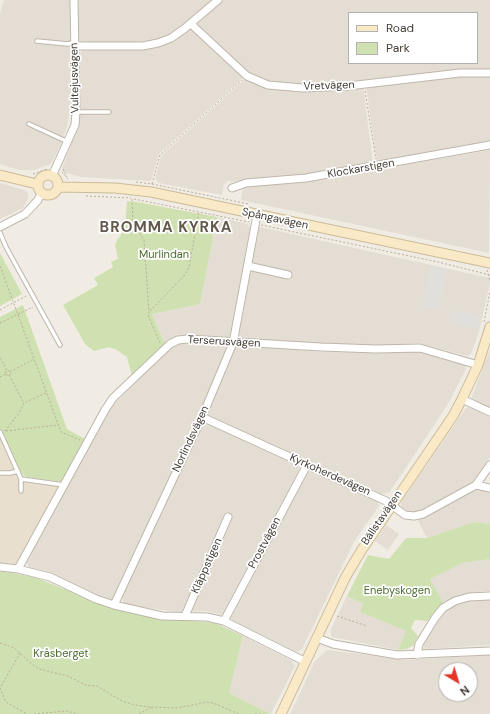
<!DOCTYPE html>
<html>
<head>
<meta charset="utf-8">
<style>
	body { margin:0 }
	#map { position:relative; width:490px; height:714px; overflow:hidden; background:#f0ece4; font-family:"DM Sans",sans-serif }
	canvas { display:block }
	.legend { position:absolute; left:348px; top:12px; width:130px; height:52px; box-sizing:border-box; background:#fff; border:1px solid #b3b1ae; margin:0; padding:5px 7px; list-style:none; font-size:12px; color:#423c35 }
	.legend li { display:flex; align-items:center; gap:8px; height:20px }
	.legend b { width:20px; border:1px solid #b3b1ae }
	.north { position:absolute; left:438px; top:662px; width:40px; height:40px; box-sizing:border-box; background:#fff; border:1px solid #b3b1ae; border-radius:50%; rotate:142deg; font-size:11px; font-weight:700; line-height:16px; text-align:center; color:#423c35 }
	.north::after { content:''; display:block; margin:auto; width:14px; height:18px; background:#e53527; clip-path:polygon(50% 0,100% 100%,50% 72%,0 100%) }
</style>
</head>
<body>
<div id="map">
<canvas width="490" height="714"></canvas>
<ul class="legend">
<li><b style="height:5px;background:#f9e9c6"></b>Road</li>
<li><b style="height:11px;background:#cfe1b0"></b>Park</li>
</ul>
<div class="north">N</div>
</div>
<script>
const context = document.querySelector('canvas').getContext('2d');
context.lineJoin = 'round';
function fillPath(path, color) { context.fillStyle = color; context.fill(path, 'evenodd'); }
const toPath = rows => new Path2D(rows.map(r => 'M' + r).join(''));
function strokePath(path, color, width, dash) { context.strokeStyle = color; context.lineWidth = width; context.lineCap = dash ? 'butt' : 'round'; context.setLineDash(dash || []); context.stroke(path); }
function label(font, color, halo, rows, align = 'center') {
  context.font = font + ' "DM Sans",sans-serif'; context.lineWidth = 3.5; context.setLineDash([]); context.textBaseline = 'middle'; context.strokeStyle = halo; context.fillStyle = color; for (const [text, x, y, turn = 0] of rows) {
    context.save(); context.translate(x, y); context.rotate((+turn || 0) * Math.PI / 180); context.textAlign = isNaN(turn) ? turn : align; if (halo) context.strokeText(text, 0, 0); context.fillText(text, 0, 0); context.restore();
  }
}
const residential = toPath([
	[4,0,70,0,71,100,67,127,61,144,51,164,34,170,19,170,0,164,0,14],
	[79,0,214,0,170,36,157,41,143,43,81,42,78,38],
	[221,0,490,0,490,69,460,69,362,80,297,84,268,82,250,74,197,27,197,21],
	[349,13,477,13,477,63,349,63],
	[188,28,191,28,245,76,159,154,151,181,81,177,63,172,62,168,76,132,80,112,79,54,84,49,142,49],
	[460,75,490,75,490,142,377,162,366,86],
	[247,77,267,87,363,86,373,163,306,176,245,180,231,182,229,180,224,184,222,195,159,183,155,179,161,156],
	[490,150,489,253,241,200,243,187,247,185,307,182],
	[0,183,24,190,28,193,28,198,23,208,0,219],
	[217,217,248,224,251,229,232,336,226,340,182,336,166,346,152,314,200,304],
	[260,227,490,278,490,283,479,332,471,354,467,356,419,343,376,346,242,340,237,335,250,274,253,271,290,280,292,273,256,264,252,262,257,229],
	[187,342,224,345,228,351,112,599,97,595,53,573,29,567,26,561,106,412,172,347,179,344],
	[238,345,322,352,375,353,419,350,465,365,466,369,448,404,389,493,382,494,209,418,206,413,233,349],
	[490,350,490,408,473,399,472,396],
	[470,407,490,417,490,457,474,481,421,511,409,512,402,508,401,503,466,408],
	[206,422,298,464,300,470,223,615,206,611,179,612,147,608,124,603,122,597,201,424],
	[311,470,377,500,379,506,355,540,302,649,297,652,232,620,230,616,306,473],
	[481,490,490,492,490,524,474,522,427,538,417,519,426,516,472,491],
	[386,525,399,534,388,550,375,541],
	[490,559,490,591,474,592,443,602,430,579,463,563],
	[347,596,363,604,360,612,406,631,398,650,332,637,330,631],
	[490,600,490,645,425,649,423,645,424,642,442,615,447,610,453,606,464,602],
	[243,636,292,661,295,666,271,714,229,693],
	[327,650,406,660,490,655,490,714,290,714,315,661],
	[446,670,470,670,470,694,446,694]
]);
const education = toPath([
	[4,437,22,475,27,477,64,482,18,566,0,563,0,438]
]);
const green = toPath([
	[127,201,137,202,217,217,200,304,152,314,166,346,132,377,127,357,117,350,109,347,94,351,85,344,63,305,98,285,94,278,113,267,111,262,118,259,115,244,125,228],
	[0,253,22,294,0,306],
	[23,305,67,429,85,439,64,482,27,477,22,474,4,438,0,438,0,317],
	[474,522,490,524,490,559,463,563,430,579,443,602,427,621,415,620,411,628,418,636,413,646,406,649,398,650,406,631,360,612,363,604,347,596,368,555,389,559,406,538,427,538],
	[0,571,34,577,114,609,156,618,215,623,243,636,229,693,271,714,0,714]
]);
const parking = toPath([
	[431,265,448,269,438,311,422,308],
	[452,310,481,316,478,329,449,323]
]);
const path = toPath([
	[365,91,376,159],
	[63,169,67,177],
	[62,172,68,179],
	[33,174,47,169],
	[136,182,152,184,249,204],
	[152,184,160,155,242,80],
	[86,196,131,198],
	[132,199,133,223,144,240,149,312,148,315,160,343],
	[134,199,249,222],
	[261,225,438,262,490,275],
	[0,266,61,432,80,440],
	[487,270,490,281],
	[0,310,26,296],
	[150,311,184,276,189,267,199,212],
	[484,322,490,291],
	[0,323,33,307],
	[0,358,7,370],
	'5.5 373a2.5 2.5 0 1 1 5 0a2.5 2.5 0 1 1-5 0Z',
	[10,372,34,359],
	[9,375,24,403],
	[0,377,6,374],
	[5,431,19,413,24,403,46,393],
	[6,431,58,425],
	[337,616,367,626],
	[0,643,14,648,33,665,39,669,68,676,85,685,97,686,122,701,135,705,150,707,177,708,207,702,213,703,239,714],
	[20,653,0,688,6,702,27,714],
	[34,714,67,711,78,714],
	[139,714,152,707],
	[255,714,260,714]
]);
const lane = toPath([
	[37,41,68,44,75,42],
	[76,112,109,112],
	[29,124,68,142],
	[0,233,6,247,60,345],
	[0,432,21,479,21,491],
	[0,473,10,473,18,471],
	[21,479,64,485]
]);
const street = toPath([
	[191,24,247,76,268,85,303,88,348,86,460,73,490,73],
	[75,46,143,46,158,43,171,38,184,29,218,0],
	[52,176,75,125,76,112,74,0],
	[232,188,246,183,306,178,490,145],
	[0,227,25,214,38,200,41,194],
	[248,266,288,275],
	[462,399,490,412],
	[202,417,386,501,405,515,414,516,423,514,476,485,490,465],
	[476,485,490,488],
	[0,567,18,569,50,577,96,599,114,605,162,616,207,617,224,621,306,662],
	[18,569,105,410,113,398,170,344,178,340,188,339,321,347,376,349,420,348,478,365],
	[114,605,202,417,233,343,257,215],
	[185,616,228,517],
	[224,621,307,465],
	[317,638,333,644,397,655,490,651],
	[417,655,419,644,435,618,443,608,455,601,469,597,490,596]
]);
const secondary = toPath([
	'38 185a10 10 0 1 1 20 0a10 10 0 1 1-20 0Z',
	[0,175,37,184],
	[58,187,115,188,151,192,490,263],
	[281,714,345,578,361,551,453,416,462,399,478,365,490,327]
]);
const streetNames = [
	["Vultejusvägen",75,78,-91],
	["Vretvägen",329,86,-2],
	["Klockarstigen",361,169,-10],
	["Spångavägen",275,219,12],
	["Terserusvägen",224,342,3],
	["Norlindsvägen",191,439,-65],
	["Kyrkoherdevägen",330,475,24],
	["Bällstavägen",382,518,-56],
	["Prostvägen",265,543,-62],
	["Kläppstigen",207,566,-66]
];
const parkNames = [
	["Murlindan",164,255],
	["Enebyskogen",397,591],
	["Kråsberget",61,654]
];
const districtNames = [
	["BROMMA KYRKA",166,228]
];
fillPath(residential, '#e4ddd3');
fillPath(education, '#e8dfcf');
fillPath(green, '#cfe1b0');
fillPath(parking, '#e1dfdc');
strokePath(lane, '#beb6ab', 5.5);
strokePath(street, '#beb6ab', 9);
strokePath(secondary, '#ccbb98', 11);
strokePath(path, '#bbad9b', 1, [2, 2]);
strokePath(lane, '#fff', 3.5);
strokePath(street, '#fff', 7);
strokePath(secondary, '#f9e9c6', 9);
label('11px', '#423c35', '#fff', streetNames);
label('11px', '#4b6d2e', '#fff', parkNames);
context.letterSpacing = '1px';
label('bold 15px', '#64594d', '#fff', districtNames);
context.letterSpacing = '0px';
</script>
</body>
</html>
